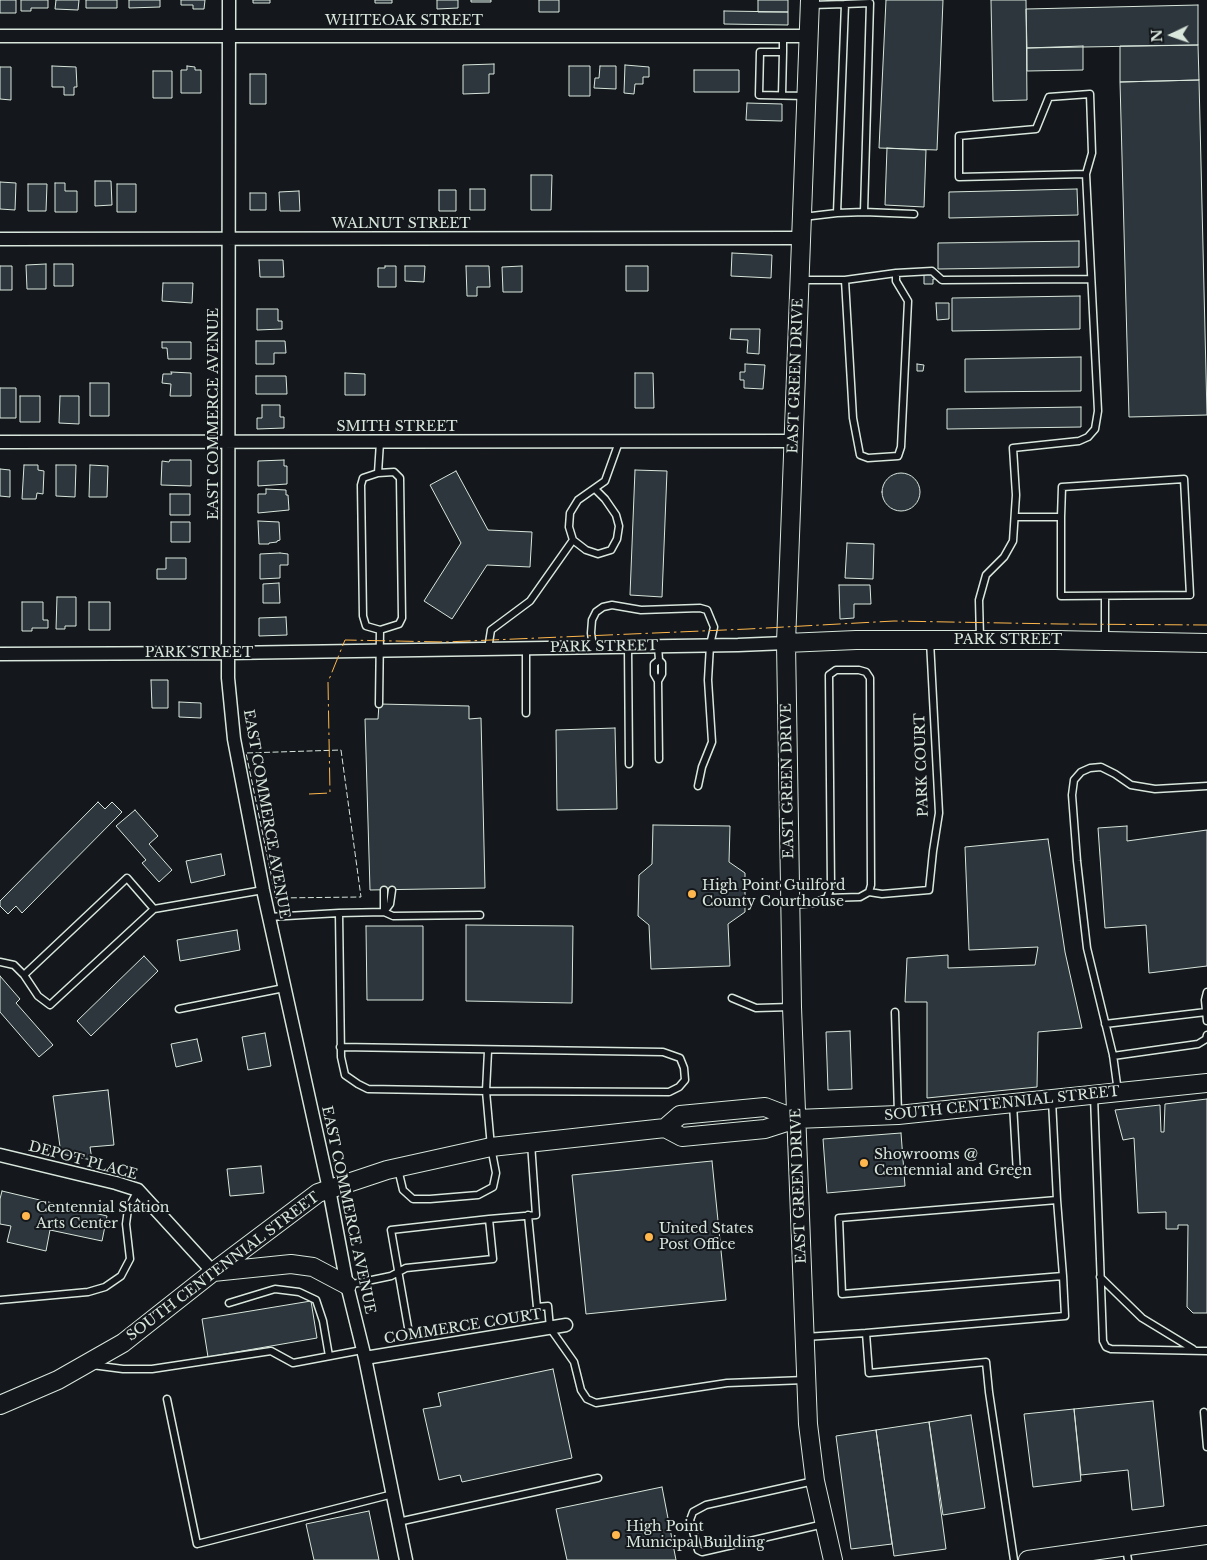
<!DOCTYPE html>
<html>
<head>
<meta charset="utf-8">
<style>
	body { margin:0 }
	#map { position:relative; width:1207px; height:1560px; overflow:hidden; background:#14181c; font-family:"Libre Baskerville",serif }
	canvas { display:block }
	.north { position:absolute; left:1147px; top:10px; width:50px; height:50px; -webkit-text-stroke:4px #14181c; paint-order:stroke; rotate:267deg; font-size:14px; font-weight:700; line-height:20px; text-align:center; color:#d8e6dc }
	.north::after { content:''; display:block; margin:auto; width:18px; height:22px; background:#d8e6dc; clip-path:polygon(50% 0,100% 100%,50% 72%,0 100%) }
</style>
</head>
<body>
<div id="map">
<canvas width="1207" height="1560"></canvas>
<div class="north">N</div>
</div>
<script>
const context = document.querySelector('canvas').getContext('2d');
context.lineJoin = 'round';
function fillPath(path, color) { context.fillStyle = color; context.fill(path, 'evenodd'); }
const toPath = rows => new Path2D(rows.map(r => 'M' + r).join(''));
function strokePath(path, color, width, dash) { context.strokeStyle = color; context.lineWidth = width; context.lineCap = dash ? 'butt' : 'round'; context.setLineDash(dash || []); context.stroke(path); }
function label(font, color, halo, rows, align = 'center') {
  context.font = font + ' "Libre Baskerville",serif'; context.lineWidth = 4; context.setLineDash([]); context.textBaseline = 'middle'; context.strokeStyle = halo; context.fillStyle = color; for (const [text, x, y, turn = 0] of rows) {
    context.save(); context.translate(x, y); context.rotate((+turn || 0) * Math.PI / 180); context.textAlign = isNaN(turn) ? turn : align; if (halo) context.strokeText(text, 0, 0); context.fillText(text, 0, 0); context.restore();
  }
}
const building = toPath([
	[0,0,16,0,16,13,0,13,0,0],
	[21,0,48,0,48,8,31,8,31,11,21,11,21,0],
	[56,0,79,0,78,10,55,9,56,0],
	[86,0,117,0,117,8,86,8,86,0],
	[129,0,160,0,160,7,129,8,129,0],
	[181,0,205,0,204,9,193,9,193,5,181,5,181,0],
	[253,0,270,0,270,3,253,3,253,0],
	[375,0,392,0,392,3,375,3,375,0],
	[437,0,458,0,458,8,437,9,437,0],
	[471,0,491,0,491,2,471,2,471,0],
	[539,0,559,0,559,12,539,12,539,0],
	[758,0,788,0,788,12,758,12,758,0],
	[886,0,943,0,937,150,879,148,886,0],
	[991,0,1026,0,1027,100,993,101,991,0],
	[1198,5,1198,45,1027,48,1026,9,1198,5],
	[724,11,788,12,788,25,724,24,724,11],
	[1198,45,1199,80,1120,82,1120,46,1198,45],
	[1083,46,1083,70,1027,71,1027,48,1083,46],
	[494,64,494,74,489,74,489,93,463,94,463,65,494,64],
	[625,65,649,67,649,77,643,77,643,84,635,84,634,94,624,93,625,65],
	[52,66,76,67,77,87,74,87,74,95,64,95,64,87,52,87,52,66],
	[187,66,195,67,195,70,201,70,201,93,181,93,181,70,187,70,187,66],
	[569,66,590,66,590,96,569,96,569,66],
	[600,66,616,66,616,89,594,88,595,78,599,78,600,66],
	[0,67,11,67,11,100,0,99,0,67],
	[694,70,739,70,739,92,694,92,694,70],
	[153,71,172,71,172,98,153,98,153,71],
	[250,74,266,74,266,104,250,104,250,74],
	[1199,80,1207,415,1129,417,1120,82,1199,80],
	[747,103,782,104,782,121,746,120,747,103],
	[887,148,926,150,924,207,885,205,887,148],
	[531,175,552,175,551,210,531,210,531,175],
	[95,181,111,181,112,205,95,206,95,181],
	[0,182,16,183,15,210,0,209,0,182],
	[55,183,65,183,65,191,77,191,77,212,55,212,55,183],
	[28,184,47,184,46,211,28,211,28,184],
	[117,184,136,184,136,212,117,212,117,184],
	[470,189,485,189,485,210,470,210,470,189],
	[1077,189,1078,215,949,218,949,192,1077,189],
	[439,190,456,190,456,211,439,211,439,190],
	[299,191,300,211,280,211,279,192,299,191],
	[250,193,266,193,266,210,250,210,250,193],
	[1079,241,1079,267,938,269,938,243,1079,241],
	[732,253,772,255,771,278,731,276,732,253],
	[259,260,283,260,284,277,260,277,259,260],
	[46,264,46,289,27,289,26,265,46,264],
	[54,264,73,264,73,286,54,286,54,264],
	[0,266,12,266,12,290,0,290,0,266],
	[385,266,396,266,396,287,378,287,378,268,385,268,385,266],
	[405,266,425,266,424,282,405,281,405,266],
	[466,266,489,266,490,287,477,287,477,296,467,296,466,266],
	[522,266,522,292,503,292,502,267,522,266],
	[626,266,648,266,648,291,626,291,626,266],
	[924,274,933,274,933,278,935,277,935,279,933,279,933,284,924,284,924,274],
	[163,283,193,283,192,303,162,301,163,283],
	[1080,296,1080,329,952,331,952,298,1080,296],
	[936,303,949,303,949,319,937,320,936,303],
	[257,309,278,309,278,321,282,321,282,329,257,330,257,309],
	[731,329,760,329,759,354,747,353,748,340,730,339,731,329],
	[256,341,285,341,286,353,274,353,274,364,256,364,256,341],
	[162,342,191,342,191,359,168,359,167,348,162,348,162,342],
	[1081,357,1081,391,965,392,965,359,1081,357],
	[745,364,765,365,763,389,744,388,744,380,740,380,740,372,745,372,745,364],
	[917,364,924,365,923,371,917,371,917,364],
	[171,372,191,373,191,396,170,396,171,384,162,383,163,374,172,374,171,372],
	[345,373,365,374,365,395,345,395,345,373],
	[635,373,653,373,654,408,635,408,635,373],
	[256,376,286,376,287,394,256,394,256,376],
	[90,383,109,383,109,416,90,416,90,383],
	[0,388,16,388,16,418,0,418,0,388],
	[20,396,40,396,40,422,20,422,20,396],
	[60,396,79,396,79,424,59,423,60,396],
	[262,405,280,405,280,417,284,417,284,428,257,429,257,418,262,418,262,405],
	[1081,407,1081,427,947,429,947,409,1081,407],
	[170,460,191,460,191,486,161,485,162,461,169,462,170,460],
	[284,460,284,466,287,466,287,484,258,486,258,461,284,460],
	[24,465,38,465,38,470,44,471,43,494,37,493,36,499,22,499,24,465],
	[56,465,76,465,75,497,56,496,56,465],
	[90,465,108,466,107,497,89,497,90,465],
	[0,469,10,470,10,497,0,496,0,469],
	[635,470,667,471,662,597,630,595,635,470],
	[456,471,488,530,532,532,530,567,487,565,452,619,424,601,461,543,430,485,456,471],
	'882 492a19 19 0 1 1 38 0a19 19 0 1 1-38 0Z',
	[266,489,286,490,286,495,288,495,289,510,258,513,258,494,266,494,266,489],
	[170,494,190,494,190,515,170,515,170,494],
	[258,521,279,522,280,540,277,541,277,542,269,543,269,544,259,544,258,521],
	[171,522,190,522,190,542,171,542,171,522],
	[847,543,874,544,873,579,845,578,847,543],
	[280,553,288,554,288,565,280,565,280,578,260,579,260,554,280,553],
	[166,558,186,558,186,579,157,579,157,569,166,569,166,558],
	[279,583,280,603,263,603,263,584,279,583],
	[839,585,870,585,871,604,854,604,854,618,840,619,839,585],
	[57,597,76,597,76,626,65,626,65,629,56,629,57,597],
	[22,602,43,602,43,620,48,620,48,628,32,628,32,631,22,631,22,602],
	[89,602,110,602,110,630,89,630,89,602],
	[286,617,287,635,259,636,259,618,286,617],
	[151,680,168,680,168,708,152,708,151,680],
	[179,702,201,703,201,718,179,717,179,702],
	[379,704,469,706,469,719,481,718,485,888,370,890,365,719,378,719,379,704],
	[615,728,617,809,557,810,556,730,615,728],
	[98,802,105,809,112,802,122,812,22,913,16,906,8,914,0,906,0,901,98,802],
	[135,810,158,836,149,844,172,870,159,882,142,863,146,860,116,826,135,810],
	[653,825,730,826,729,862,745,873,745,912,728,924,730,966,651,969,649,925,638,916,639,875,652,864,653,825],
	[1127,826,1127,841,1207,830,1207,966,1149,973,1146,925,1105,928,1098,828,1127,826],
	[1048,839,1065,952,1082,1028,1038,1032,1037,1087,927,1098,927,1002,905,1002,907,958,948,955,948,968,1035,965,1038,947,969,950,965,847,1048,839],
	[221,854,225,875,191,883,186,861,221,854],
	[466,925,573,926,572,1003,466,1001,466,925],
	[366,926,423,926,423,1000,367,1000,366,926],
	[237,930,240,950,180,961,177,940,237,930],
	[144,956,158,971,91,1036,77,1021,144,956],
	[0,976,20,999,16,1003,53,1045,39,1057,0,1012,0,976],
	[850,1031,852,1089,828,1090,826,1032,850,1031],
	[265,1033,271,1066,248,1070,242,1037,265,1033],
	[197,1039,202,1061,176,1067,171,1044,197,1039],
	[108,1090,114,1145,90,1147,92,1160,61,1154,53,1096,108,1090],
	[1207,1099,1207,1313,1193,1313,1187,1307,1188,1225,1178,1225,1178,1229,1166,1229,1166,1212,1138,1213,1134,1138,1123,1140,1115,1110,1160,1105,1161,1132,1164,1132,1165,1104,1207,1099],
	[901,1133,905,1186,827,1193,823,1139,901,1133],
	[712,1161,726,1300,586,1314,572,1175,712,1161],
	[261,1166,264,1193,230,1196,227,1169,261,1166],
	[2,1191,107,1216,102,1241,50,1230,46,1251,7,1242,11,1226,0,1224,0,1199,2,1191],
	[311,1301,317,1338,208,1357,202,1319,311,1301],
	[553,1369,572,1458,462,1482,460,1475,439,1480,423,1409,441,1406,438,1393,553,1369],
	[1153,1401,1164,1506,1132,1510,1128,1470,1081,1475,1074,1409,1153,1401],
	[1074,1409,1081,1481,1033,1487,1024,1414,1074,1409],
	[971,1415,985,1508,943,1515,929,1422,971,1415],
	[929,1422,946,1549,894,1556,876,1430,929,1422],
	[876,1430,892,1544,851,1549,836,1436,876,1430],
	[662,1487,676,1560,567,1560,556,1509,662,1487],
	[369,1511,379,1560,314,1560,306,1524,369,1511]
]);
const lane = toPath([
	[783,36,783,52,760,52,759,95,806,96],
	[782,95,783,52],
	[864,212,914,214],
	[837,213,864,212,870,3,845,4],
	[803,217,837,213,845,4,812,5],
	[802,280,845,280,896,273,932,271,942,280,1091,279],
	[845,280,853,418,860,455,868,458,898,456,901,447,908,301,896,281,896,273],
	[378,473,394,472,400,478,402,618,399,624,380,630],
	[1015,517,1061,517,1062,487,1184,479,1190,595,1061,596,1061,517],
	[573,540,586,550,598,554,611,550,617,539,619,526,616,515,605,499,595,489],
	[980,638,979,600,986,575,1004,557,1013,541,1016,495,1013,448,1079,441,1088,437,1095,429,1098,411,1086,174,1092,153,1090,94,1049,97,1036,129,959,136,959,177,1086,174],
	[1105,640,1105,596],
	[658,646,659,660,662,663,662,674,658,681,654,674,654,664,659,660],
	[593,647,591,633,592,620,596,612,603,607,612,605,641,610,700,608,707,610,714,627,710,645,708,680,712,742,702,767,698,786],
	[628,647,629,764],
	[488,649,491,630,530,601,573,540,569,527,570,513,578,500,605,481,619,442],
	[658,681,659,759],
	[379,704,380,630,366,626,363,616,361,485,363,478,378,473,380,442],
	[526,713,526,648],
	[384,890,384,911],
	[869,892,882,894,929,890,933,851,939,813,930,641],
	[791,905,814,903,827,898,860,897,869,892,871,885,870,678,866,672,859,670,836,670,829,675,831,887,827,898],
	[154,909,127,878,24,975,38,996,50,1005,154,909,263,890],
	[384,912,390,904,392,890],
	[339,913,384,912,393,916,480,915],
	[269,917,339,913,341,1057,345,1075,358,1084,368,1089,486,1091,491,1147,496,1173,493,1187,478,1195,430,1199,413,1199,403,1190,398,1169],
	[0,962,14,965,24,975],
	[1207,992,1205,1000,1207,1021],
	[732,998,756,1008,791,1007],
	[179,1009,284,988],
	[895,1012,898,1114],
	[1105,1024,1206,1012],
	[340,1047,663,1052,680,1058,684,1068,685,1080,679,1087,669,1092,486,1091,488,1051],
	[1113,1056,1198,1044,1206,1039,1207,1035],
	[1118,1092,1113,1055,1087,948,1077,861,1072,795,1074,780,1081,772,1090,768,1101,767,1115,774,1131,785,1155,789,1207,786],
	[1094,1096,1103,1341,1106,1347,1111,1349,1207,1351],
	[1013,1104,1017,1174],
	[1057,1200,1063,1276],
	[528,1215,537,1307,548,1306,550,1328,574,1362,581,1390,587,1399,596,1403,727,1383,805,1380],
	[1100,1277,1142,1318,1193,1349],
	[348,1285,391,1276,406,1268,493,1259,489,1219,536,1215,531,1143],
	[0,1300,88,1292,105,1287,121,1276,130,1259,126,1224,128,1209,138,1190],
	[229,1303,275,1289,299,1292,316,1300,323,1321,329,1356],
	[409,1333,391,1230,489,1219],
	[805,1337,866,1333],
	[92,1365,123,1369,152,1369,271,1351,293,1363,362,1350],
	[167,1399,197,1544,393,1494],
	[1204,1412,1207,1447],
	[814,1481,706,1505,693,1512,690,1520,698,1550,702,1552,824,1524],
	[398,1522,598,1478],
	[1126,1548,1128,1560],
	[1014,1560,989,1392,986,1362,869,1373,866,1333,1065,1316,1063,1276,842,1294,839,1218,1057,1200,1052,1100]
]);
const street = toPath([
	[229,0,228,678,234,739,263,890,329,1189,347,1285,365,1358,406,1560],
	[0,36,809,36],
	[0,239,801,238],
	[0,442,794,441],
	[0,654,228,653,738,645,786,643],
	[0,1155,116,1183,138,1190,213,1272],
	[365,1358,566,1325]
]);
const secondary = toPath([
	[810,0,786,643,792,1007,808,1424,815,1481,833,1560],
	[786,643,856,640,1055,640,1207,643],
	[665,1128,682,1137,765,1129,796,1119,898,1115,1207,1083],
	[213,1272,291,1264,313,1267,347,1285],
	[0,1405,58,1380,123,1343,213,1272,318,1193,387,1170,491,1147,665,1128,680,1115,765,1107,796,1119],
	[1028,1560,1207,1535]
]);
const fence = toPath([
	[341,750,361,897,276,898,246,753,341,750]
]);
const power = toPath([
	[309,794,330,793,328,682,345,640,445,642,748,629,894,621,1060,624,1207,625]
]);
const markers = [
	[692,894,5,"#ffb74d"],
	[864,1163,5,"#ffb74d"],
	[26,1216,5,"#ffb74d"],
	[649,1237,5,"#ffb74d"],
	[616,1535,5,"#ffb74d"]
];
const streetNames = [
	["WHITEOAK STREET",404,21],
	["WALNUT STREET",401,224],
	["EAST GREEN DRIVE",796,376,-88],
	["EAST COMMERCE AVENUE",214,414,-90],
	["SMITH STREET",397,427],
	["PARK STREET",1008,640],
	["PARK STREET",604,647,-1],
	["PARK STREET",199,653],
	["PARK COURT",922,765,-92],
	["EAST GREEN DRIVE",788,781,-91],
	["EAST COMMERCE AVENUE",266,814,80],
	["SOUTH CENTENNIAL STREET",1002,1104,-6],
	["DEPOT PLACE",83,1161,15],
	["EAST GREEN DRIVE",799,1186,-92],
	["EAST COMMERCE AVENUE",348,1210,78],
	["SOUTH CENTENNIAL STREET",223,1267,-37],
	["COMMERCE COURT",463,1327,-9]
];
const poiNames = [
	["High Point Guilford",702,886],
	["County Courthouse",702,902],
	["Showrooms @",874,1155],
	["Centennial and Green",874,1171],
	["Centennial Station",36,1208],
	["Arts Center",36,1224],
	["United States",659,1229],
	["Post Office",659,1245],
	["High Point",626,1527],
	["Municipal Building",626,1543]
];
fillPath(building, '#2c363c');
strokePath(building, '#d8e6dc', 1);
strokePath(lane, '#d8e6dc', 9);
strokePath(street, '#d8e6dc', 15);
strokePath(secondary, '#d8e6dc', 20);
strokePath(lane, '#14181c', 6);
strokePath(street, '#14181c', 12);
strokePath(secondary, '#14181c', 18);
strokePath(fence, '#d8e6dc', 1, [6, 2.5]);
strokePath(power, '#ffb74d', 1, [18, 4, 2.5, 4]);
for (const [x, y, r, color] of markers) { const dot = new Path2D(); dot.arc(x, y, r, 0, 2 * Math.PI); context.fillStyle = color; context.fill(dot); strokePath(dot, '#14181c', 2); }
label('14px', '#d8e6dc', '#14181c', streetNames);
label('14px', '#d8e6dc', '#14181c', poiNames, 'left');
</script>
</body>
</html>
